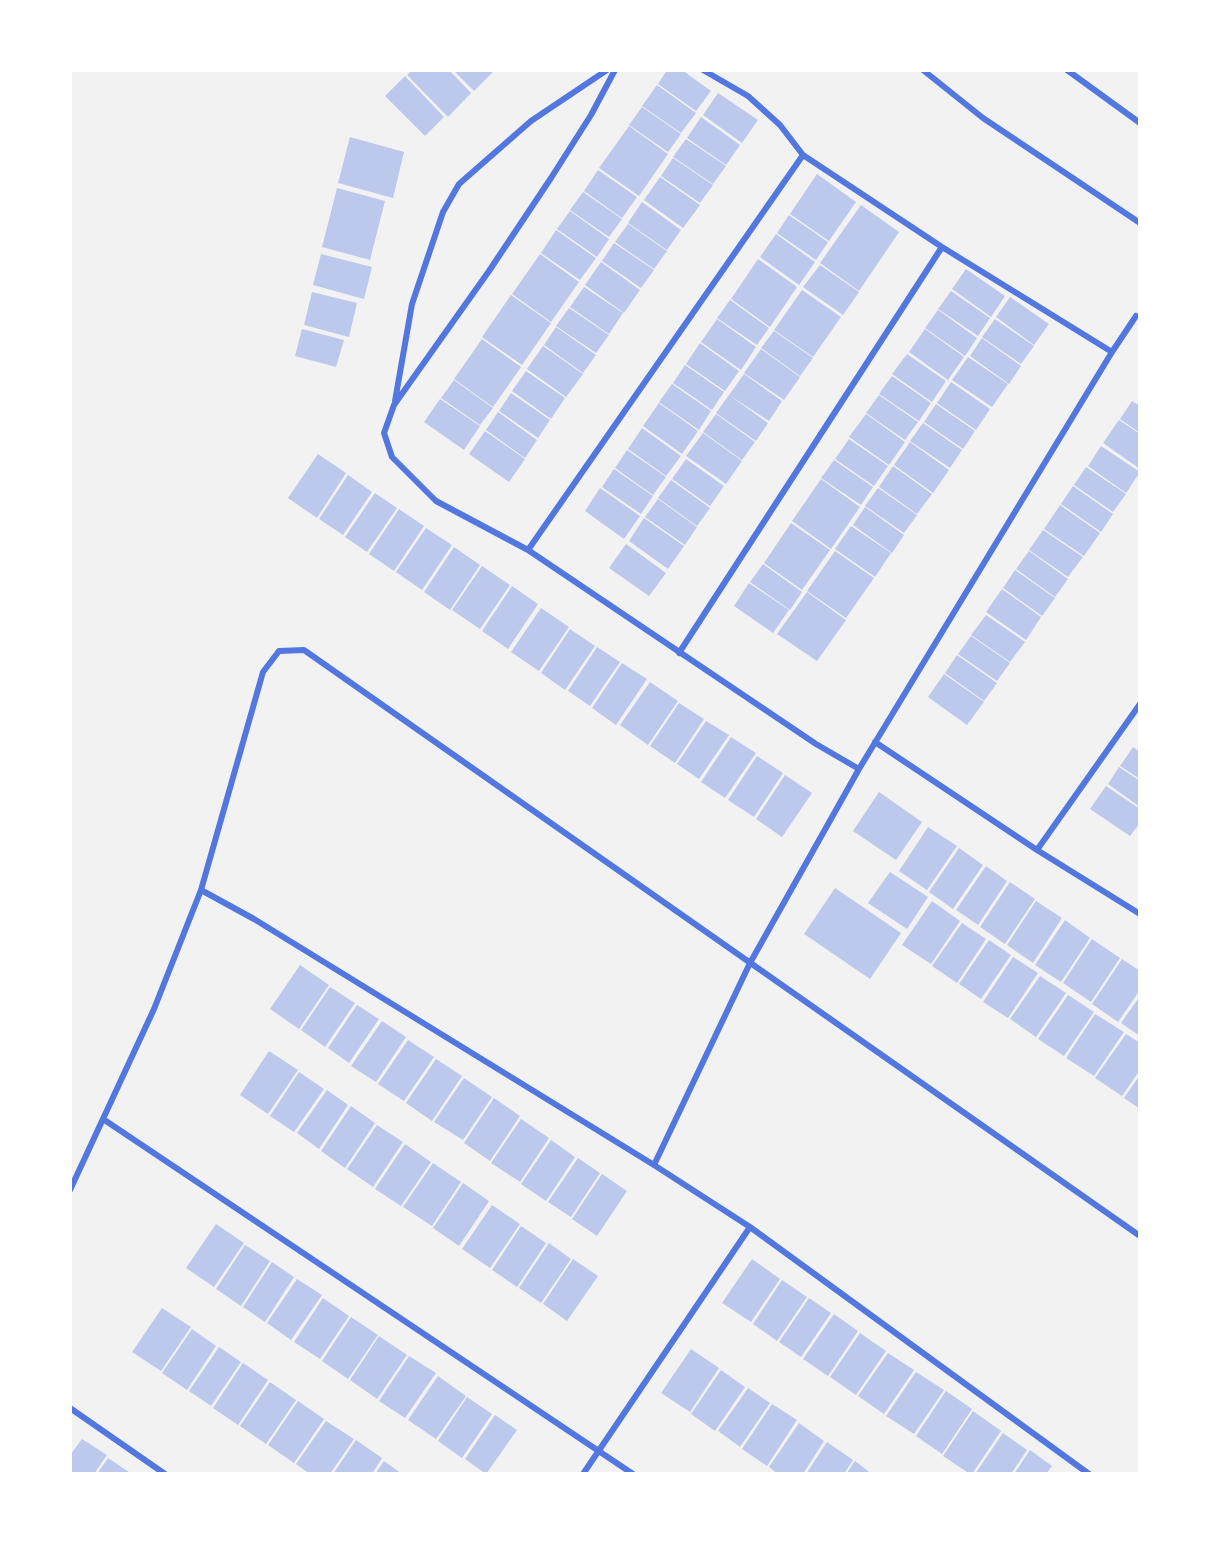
<!DOCTYPE html>
<html>
<head>
<meta charset="utf-8">
<style>
	body { margin:0 }
	#map { position:relative; width:1210px; height:1544px; overflow:hidden; background:#f2f2f2; font-family:Signika,sans-serif }
	canvas { display:block }
	.frame { position:absolute; inset:0; border:72px solid #fff; pointer-events:none }
</style>
</head>
<body>
<div id="map">
<canvas width="1210" height="1544"></canvas>
<div class="frame"></div>
</div>
<script>
const context = document.querySelector('canvas').getContext('2d');
context.lineJoin = 'round';
function fillPath(path, color) { context.fillStyle = color; context.fill(path, 'evenodd'); }
const toPath = rows => new Path2D(rows.map(r => 'M' + r).join(''));
function strokePath(path, color, width, dash) { context.strokeStyle = color; context.lineWidth = width; context.lineCap = dash ? 'butt' : 'round'; context.setLineDash(dash || []); context.stroke(path); }
const building = toPath([
	[412,70,449,70,471,93,448,117,407,75],
	[453,70,495,70,474,91],
	[667,70,682,70,711,91,696,111,658,84],
	[405,76,444,117,425,136,385,96],
	[657,85,696,113,681,133,642,106],
	[718,93,758,120,742,143,703,115],
	[642,107,681,134,668,152,629,125],
	[701,117,740,145,726,165,687,138],
	[629,126,668,154,639,196,599,168],
	[350,137,404,152,393,198,338,183],
	[686,139,726,166,713,184,673,157],
	[673,158,713,185,700,203,661,176],
	[598,170,637,197,622,218,584,191],
	[817,174,856,202,829,241,790,214],
	[660,177,700,205,683,228,644,200],
	[337,188,385,201,370,260,322,247],
	[583,192,622,219,609,237,570,210],
	[642,202,681,230,667,250,628,223],
	[861,205,899,232,859,291,820,263],
	[570,211,609,239,597,257,557,229],
	[789,215,828,242,816,260,777,233],
	[628,224,667,251,654,269,615,242],
	[556,230,596,258,580,280,541,253],
	[776,234,815,262,799,285,760,257],
	[614,243,654,270,641,288,602,261],
	[321,254,372,267,364,299,313,285],
	[540,254,579,282,551,322,512,294],
	[758,259,797,287,770,327,731,299],
	[601,262,640,290,624,313,585,285],
	[820,265,859,292,843,315,803,287],
	[966,269,1005,296,991,317,952,289],
	[584,287,623,313,609,334,570,307],
	[802,290,841,317,813,357,774,330],
	[951,291,990,318,978,336,938,309],
	[312,292,357,303,349,337,304,325],
	[511,295,551,323,522,365,482,337],
	[1010,297,1049,324,1034,345,996,317],
	[730,300,769,328,757,345,717,318],
	[569,308,609,335,596,353,556,326],
	[938,310,977,338,965,356,925,328],
	[717,319,756,347,741,370,701,342],
	[995,319,1034,346,1021,364,982,337],
	[556,327,596,355,583,373,544,345],
	[302,329,344,340,336,367,295,356],
	[925,329,964,357,948,380,909,352],
	[774,331,813,358,800,376,761,348],
	[982,338,1021,366,1009,384,970,356],
	[482,339,521,367,493,407,454,379],
	[700,343,739,371,725,391,686,364],
	[543,346,583,374,566,397,527,369],
	[761,349,800,377,784,400,744,373],
	[907,354,946,381,932,402,892,374],
	[968,357,1008,384,992,407,952,380],
	[685,365,724,392,712,410,673,383],
	[526,371,565,398,551,419,512,391],
	[744,374,782,401,769,421,729,395],
	[892,376,931,403,919,421,879,394],
	[454,380,493,408,480,425,441,398],
	[951,382,990,409,976,430,937,403],
	[672,384,711,411,699,430,659,402],
	[511,393,550,420,538,438,499,411],
	[729,395,768,423,756,441,716,413],
	[879,395,918,422,905,440,866,413],
	[440,399,480,426,464,450,424,422],
	[1132,401,1140,406,1140,433,1120,419],
	[659,403,698,431,682,454,643,426],
	[936,404,975,431,963,449,924,422],
	[498,412,537,440,525,458,486,430],
	[716,414,755,442,742,460,703,432],
	[866,414,905,442,889,465,849,437],
	[1119,420,1140,434,1140,469,1103,443],
	[923,423,962,450,950,468,910,441],
	[642,428,681,456,666,476,628,449],
	[485,431,525,459,509,482,469,454],
	[703,433,742,461,726,484,686,456],
	[849,439,888,466,874,486,835,459],
	[910,442,949,470,933,493,894,465],
	[1101,446,1140,472,1126,493,1088,466],
	[627,450,666,477,653,495,615,468],
	[318,454,346,473,317,518,288,498],
	[686,459,724,486,710,506,672,479],
	[834,460,873,487,861,505,821,478],
	[893,466,932,494,917,514,879,487],
	[1086,467,1126,494,1113,512,1074,485],
	[614,469,653,496,641,514,602,487],
	[348,475,372,492,343,535,319,519],
	[821,479,860,507,831,549,792,521],
	[671,480,710,508,697,526,658,498],
	[1073,486,1113,514,1101,532,1061,504],
	[600,488,640,516,624,539,585,511],
	[878,488,917,515,904,533,865,506],
	[375,493,397,508,367,552,345,537],
	[658,499,697,527,685,545,645,517],
	[1060,505,1100,533,1084,556,1044,529],
	[865,507,904,535,892,553,853,525],
	[399,509,424,526,394,571,369,554],
	[644,518,684,546,668,569,629,541],
	[791,523,830,550,802,590,764,563],
	[851,526,891,553,875,577,835,549],
	[426,528,452,545,422,590,396,572],
	[1043,530,1083,557,1068,577,1029,550],
	[626,544,666,573,649,596,609,568],
	[454,547,480,565,450,610,424,592],
	[835,551,874,578,846,618,807,591],
	[1029,551,1068,579,1055,597,1016,569],
	[763,564,802,592,790,610,750,582],
	[482,566,510,585,480,629,452,610],
	[1015,570,1055,598,1042,616,1003,588],
	[749,583,789,610,773,633,734,606],
	[512,586,538,604,508,649,482,631],
	[1002,589,1041,617,1026,640,986,612],
	[807,592,846,620,817,661,777,634],
	[541,608,569,627,539,671,511,652],
	[986,615,1025,642,1010,662,971,635],
	[570,629,595,646,565,690,541,673],
	[971,636,1010,663,997,681,958,654],
	[597,647,620,662,590,706,568,691],
	[957,655,997,683,984,701,945,673],
	[622,663,647,679,616,725,592,708],
	[944,674,984,702,967,725,928,697],
	[650,682,678,701,648,745,620,725],
	[679,703,704,719,675,763,650,746],
	[706,721,729,735,699,779,677,764],
	[731,737,756,753,725,798,701,782],
	[1133,747,1140,752,1140,779,1120,766],
	[757,756,783,773,754,817,728,800],
	[1119,767,1140,781,1140,807,1108,784],
	[785,775,812,793,782,837,756,819],
	[1106,786,1140,809,1140,823,1130,836,1090,809],
	[879,792,922,822,896,860,853,831],
	[928,827,957,846,927,890,899,871],
	[959,848,983,865,953,909,929,892],
	[986,866,1007,881,978,925,956,910],
	[890,872,928,897,907,929,868,903],
	[1010,882,1035,899,1005,944,980,927],
	[835,888,901,933,870,979,804,934],
	[932,901,960,921,931,964,902,945],
	[1036,901,1062,918,1033,963,1007,945],
	[1065,920,1090,938,1061,982,1035,965],
	[962,923,986,939,957,983,932,966],
	[1092,939,1120,958,1091,1002,1063,983],
	[989,940,1011,955,981,999,959,984],
	[1013,957,1038,973,1008,1018,983,1002],
	[1122,959,1140,971,1140,990,1118,1022,1092,1004],
	[300,965,329,985,299,1029,270,1009],
	[1040,976,1066,993,1036,1037,1010,1019],
	[330,987,355,1003,325,1047,301,1030],
	[1068,995,1094,1012,1064,1056,1038,1039],
	[1140,996,1140,1036,1121,1023],
	[357,1005,379,1019,349,1063,328,1048],
	[1095,1014,1124,1032,1094,1076,1066,1058],
	[382,1021,406,1037,376,1082,351,1066],
	[1126,1034,1140,1043,1140,1070,1122,1096,1095,1078],
	[408,1040,434,1057,404,1101,378,1084],
	[269,1051,298,1070,268,1114,240,1095],
	[436,1059,462,1076,432,1121,406,1103],
	[299,1072,324,1089,294,1132,270,1116],
	[1140,1075,1140,1109,1124,1098],
	[464,1078,492,1097,463,1140,434,1122],
	[327,1090,348,1105,319,1149,297,1133],
	[494,1098,520,1116,490,1161,464,1143],
	[351,1106,375,1123,345,1168,321,1151],
	[521,1119,549,1138,520,1182,491,1163],
	[377,1125,403,1142,373,1187,347,1169],
	[551,1140,575,1157,546,1201,521,1184],
	[405,1144,431,1162,401,1206,375,1189],
	[578,1158,600,1173,571,1217,548,1202],
	[433,1163,461,1182,432,1226,403,1207],
	[602,1174,627,1191,597,1236,572,1219],
	[463,1183,489,1201,459,1246,433,1228],
	[492,1205,520,1224,490,1268,462,1249],
	[216,1224,244,1243,214,1287,186,1268],
	[521,1226,546,1243,517,1287,492,1270],
	[549,1243,571,1259,541,1303,519,1288],
	[245,1245,270,1261,241,1306,216,1289],
	[573,1259,598,1276,567,1321,543,1304],
	[752,1259,780,1279,751,1322,722,1303],
	[272,1262,294,1277,265,1322,243,1307],
	[297,1279,322,1295,291,1340,267,1323],
	[782,1280,807,1297,777,1341,753,1324],
	[323,1298,349,1316,320,1359,294,1342],
	[809,1298,831,1313,801,1357,779,1342],
	[162,1308,191,1327,161,1371,132,1352],
	[834,1314,858,1331,828,1376,803,1359],
	[351,1317,378,1335,348,1379,322,1361],
	[192,1329,216,1346,187,1390,162,1373],
	[860,1333,886,1351,856,1395,830,1377],
	[379,1336,407,1355,377,1399,350,1380],
	[219,1347,241,1362,211,1406,189,1391],
	[691,1349,719,1368,690,1412,661,1393],
	[888,1353,914,1370,884,1414,858,1396],
	[409,1356,436,1373,405,1418,379,1401],
	[243,1363,268,1380,238,1425,213,1408],
	[721,1370,745,1387,715,1431,691,1414],
	[916,1372,944,1390,914,1434,886,1416],
	[438,1376,466,1396,436,1439,408,1420],
	[270,1382,296,1400,266,1444,240,1426],
	[748,1388,770,1403,740,1447,718,1431],
	[946,1391,972,1409,942,1454,916,1436],
	[467,1397,492,1414,462,1458,438,1441],
	[298,1401,324,1419,294,1463,268,1445],
	[772,1404,797,1420,767,1466,742,1449],
	[973,1411,1001,1431,972,1474,970,1474,943,1456],
	[495,1415,517,1430,486,1474,465,1459],
	[326,1421,354,1439,330,1474,310,1474,296,1464],
	[799,1423,824,1441,803,1474,778,1474,769,1467],
	[1003,1433,1027,1450,1011,1474,975,1474],
	[82,1439,107,1455,94,1474,70,1474,70,1455],
	[356,1440,382,1458,372,1474,333,1474],
	[827,1442,853,1460,844,1474,806,1474],
	[1030,1450,1052,1466,1046,1474,1014,1474],
	[108,1458,132,1474,97,1474],
	[384,1461,402,1474,375,1474],
	[855,1461,872,1474,846,1474]
]);
const minor = toPath([
	[615,70,591,115,551,178,489,271,394,405,384,433,392,457,436,501,528,550,816,744,859,769],
	[703,70,748,96,780,125,803,155,942,247,1112,352],
	[923,70,983,118,1140,223],
	[1067,70,1140,123],
	[395,401,412,304,443,212,459,184,531,121,607,70],
	[528,550,803,155],
	[679,653,942,247],
	[875,742,1037,850,1140,914],
	[1037,850,1140,704],
	[201,890,263,672,279,651,304,650,1140,1236],
	[103,1119,633,1474],
	[654,1165,750,963,859,769,1112,352,1136,316],
	[70,1190,154,1009,201,890,254,919,654,1165,750,1227,1089,1474],
	[70,1408,165,1474],
	[583,1474,750,1227]
]);
fillPath(building, '#bdc9ec');
strokePath(minor, '#5277de', 6);
</script>
</body>
</html>
